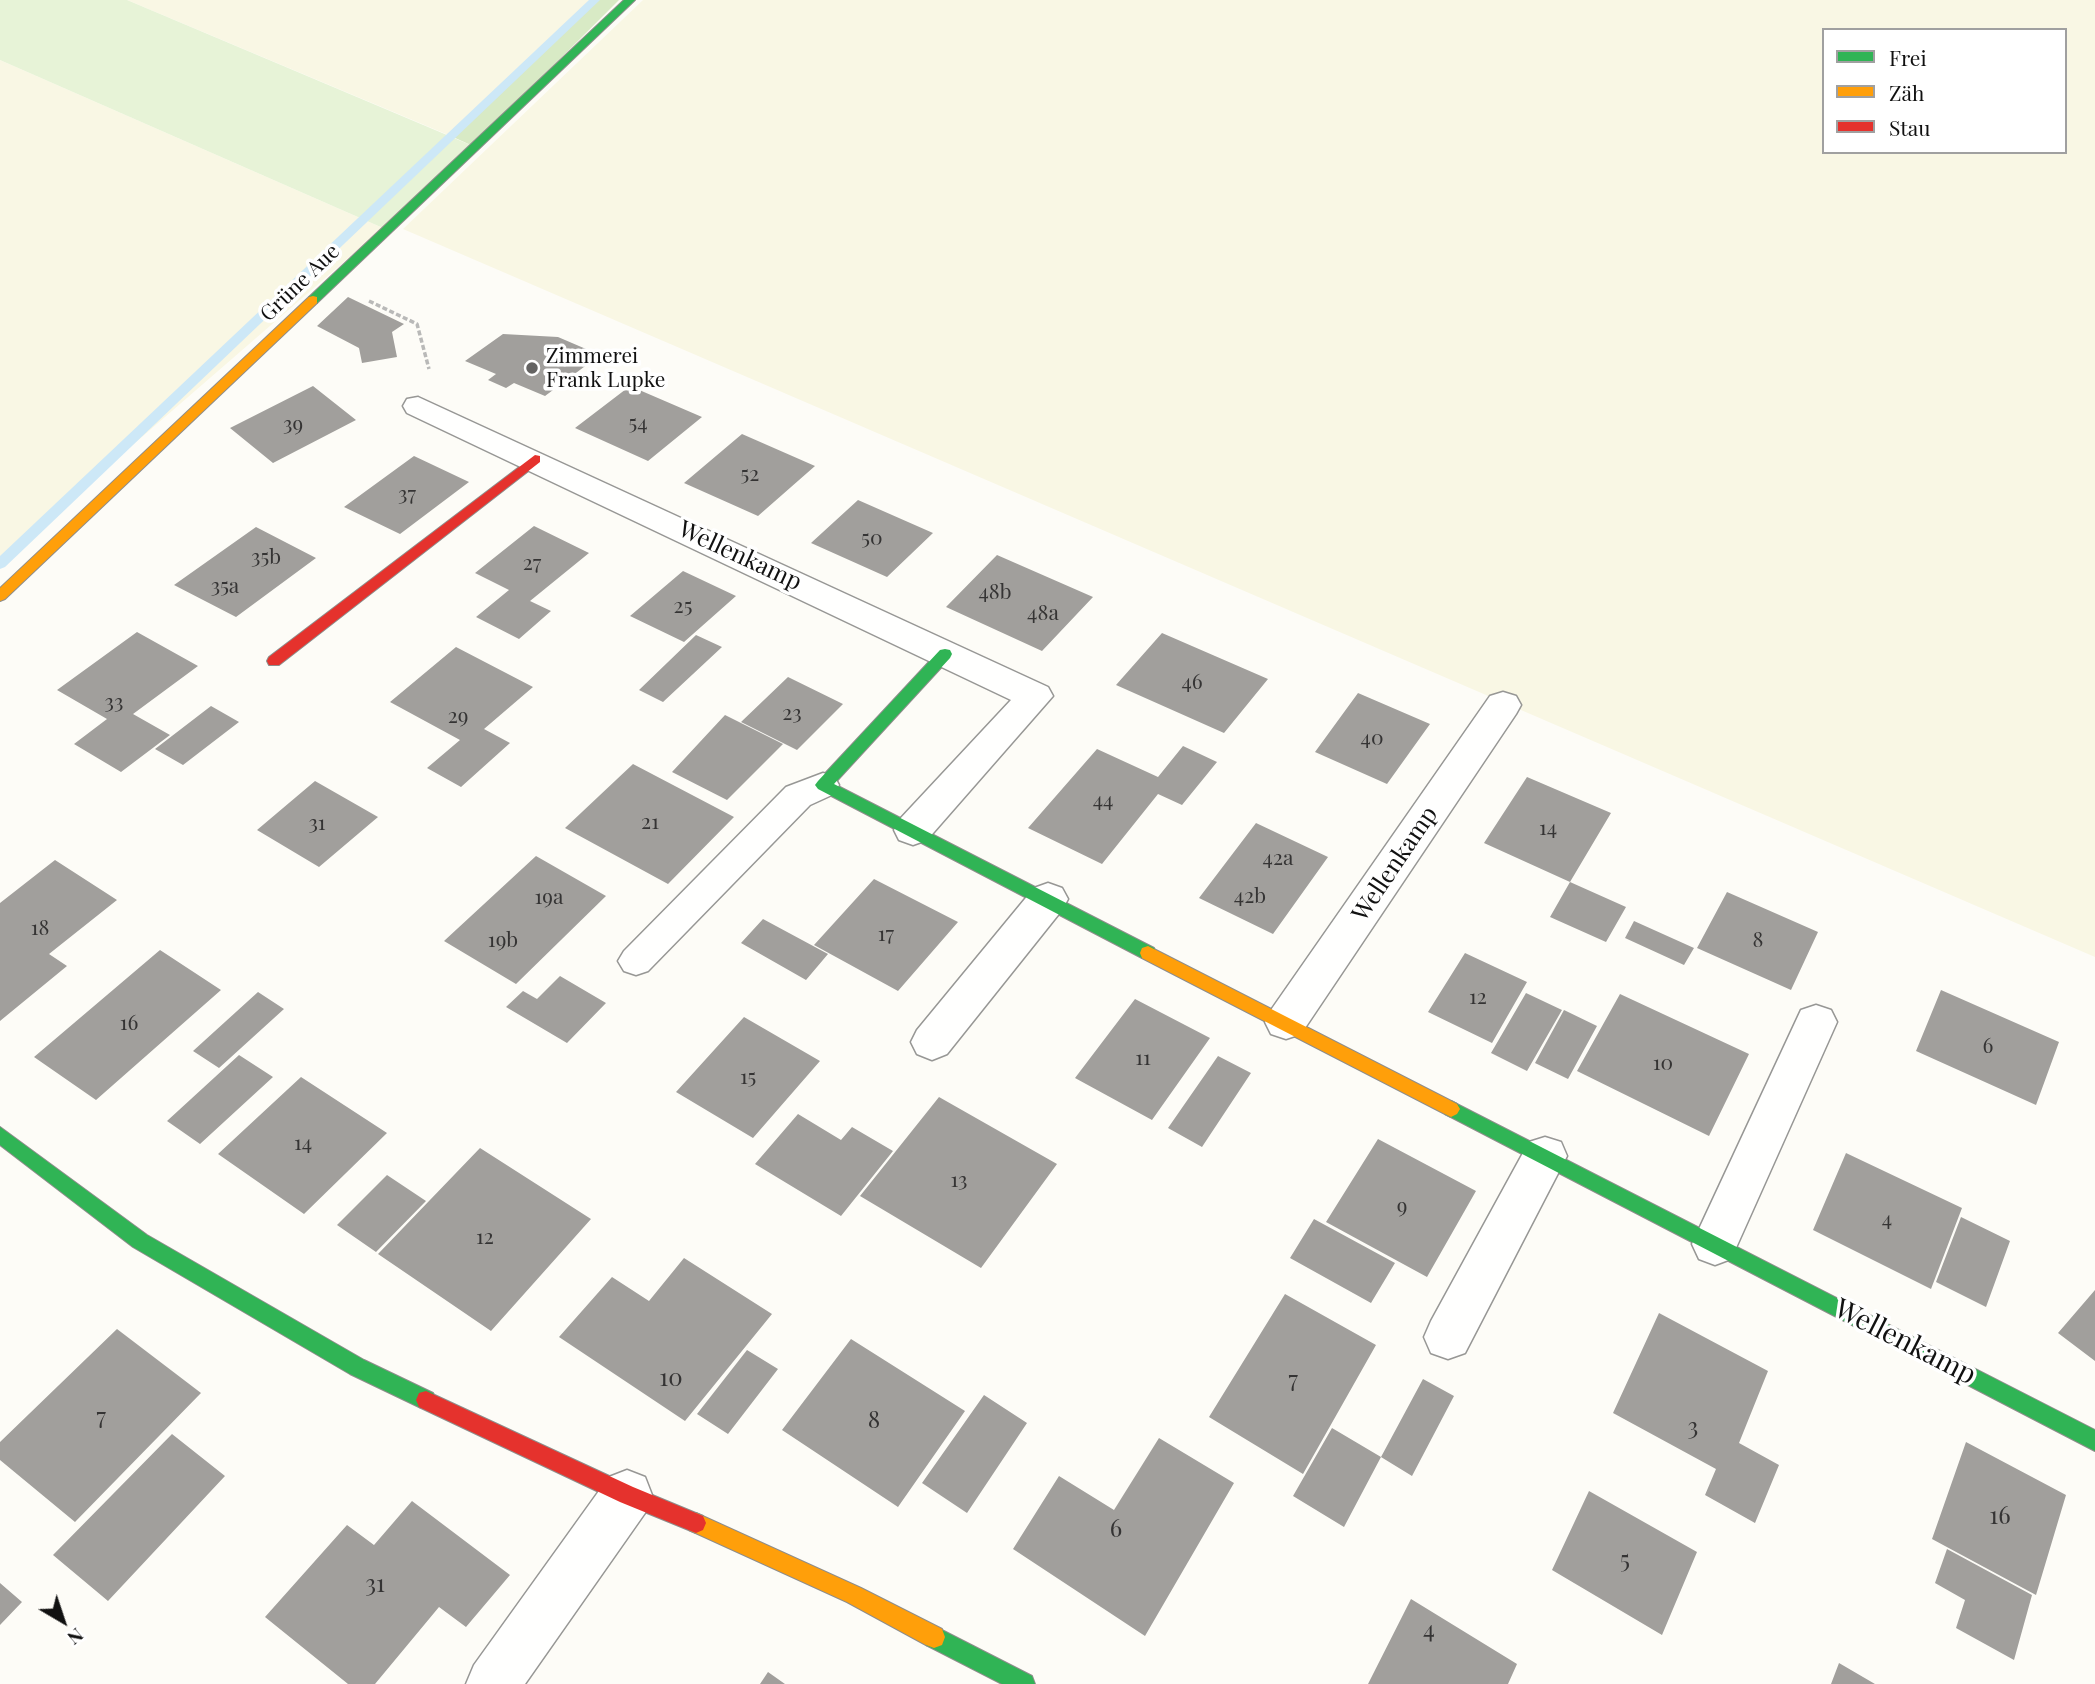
<!DOCTYPE html>
<html>
<head>
<meta charset="utf-8">
<style>
	body { margin:0 }
	#map { position:relative; width:2095px; height:1684px; overflow:hidden; background:#fdfcf7; font-family:"Playfair Display",serif }
	canvas { display:block }
	.legend { position:absolute; left:1822px; top:28px; width:245px; height:126px; box-sizing:border-box; background:#fff; border:2px solid #a0a0a0; margin:0; padding:9px 12px; list-style:none; font-size:21px; color:#111 }
	.legend li { display:flex; align-items:center; gap:14px; height:35px }
	.legend b { width:35px; border:2px solid #a0a0a0 }
	.north { position:absolute; left:28px; top:1586px; width:70px; height:70px; -webkit-text-stroke:5px #fff; paint-order:stroke; rotate:141deg; font-size:19px; font-weight:700; line-height:28px; text-align:center; color:#111 }
	.north::after { content:''; display:block; margin:auto; width:24px; height:32px; background:#111; clip-path:polygon(50% 0,100% 100%,50% 72%,0 100%) }
</style>
</head>
<body>
<div id="map">
<canvas width="2095" height="1684"></canvas>
<ul class="legend">
<li><b style="height:9px;background:#30b455"></b>Frei</li>
<li><b style="height:9px;background:#ff9f0a"></b>Zäh</li>
<li><b style="height:9px;background:#e5322d"></b>Stau</li>
</ul>
<div class="north">N</div>
</div>
<script>
const context = document.querySelector('canvas').getContext('2d');
context.lineJoin = 'round';
function fillPath(path, color) { context.fillStyle = color; context.fill(path, 'evenodd'); }
const toPath = rows => new Path2D(rows.map(r => 'M' + r).join(''));
function strokePath(path, color, width, dash) { context.strokeStyle = color; context.lineWidth = width; context.lineCap = dash ? 'butt' : 'round'; context.setLineDash(dash || []); context.stroke(path); }
function label(font, color, halo, rows, align = 'center') {
  context.font = font + ' "Playfair Display",serif'; context.lineWidth = 7; context.setLineDash([]); context.textBaseline = 'middle'; context.strokeStyle = halo; context.fillStyle = color; for (const [text, x, y, turn = 0] of rows) {
    context.save(); context.translate(x, y); context.rotate((+turn || 0) * Math.PI / 180); context.textAlign = isNaN(turn) ? turn : align; if (halo) context.strokeText(text, 0, 0); context.fillText(text, 0, 0); context.restore();
  }
}
const farmland = toPath([
	[127,0,591,0,453,137],
	[643,0,2095,0,2095,957,403,229],
	[1824,30,2065,30,2065,152,1824,152],
	[0,60,383,228,0,560]
]);
const green = toPath([
	[0,0,127,0,473,146,383,228,0,60]
]);
const forest = toPath([
	[591,0,619,0,473,146,453,137]
]);
const stream = toPath([
	[589,0,600,0,5,567,0,569,0,556,589,0]
]);
const building = toPath([
	[348,297,404,324,392,332,397,357,362,363,359,348,317,326],
	[503,334,558,337,600,355,545,396,514,383,506,388,488,380,496,374,465,361],
	[313,386,356,420,273,463,230,428],
	[630,386,702,417,648,461,575,428],
	[742,434,815,466,758,516,684,483],
	[414,456,469,482,400,534,344,507],
	[858,500,933,533,887,577,811,543],
	[534,526,589,553,530,601,551,611,519,639,476,617,509,590,475,573],
	[256,527,316,558,236,617,174,585],
	[997,555,1093,597,1042,651,946,607],
	[683,571,736,596,684,642,630,616],
	[137,632,198,666,133,714,170,735,121,772,74,744,107,719,57,690],
	[1162,633,1268,679,1224,733,1116,685],
	[696,635,722,647,663,702,639,690],
	[456,647,533,687,484,729,510,743,461,787,427,768,460,740,390,702],
	[788,677,843,704,797,750,741,722],
	[1358,693,1430,724,1387,784,1315,752],
	[211,706,239,722,183,765,155,749],
	[725,715,783,744,727,800,672,772],
	[1183,746,1217,762,1182,805,1158,794,1102,864,1028,828,1097,749,1158,777],
	[633,764,734,817,668,884,565,828],
	[1527,777,1611,813,1570,882,1484,843],
	[315,781,378,817,319,867,257,830],
	[1256,823,1328,857,1273,934,1199,898],
	[536,856,606,896,516,984,444,941],
	[55,860,117,900,49,954,67,966,0,1021,0,903],
	[874,879,958,922,898,991,814,945],
	[1570,882,1626,907,1606,942,1550,917],
	[1727,892,1818,932,1791,990,1697,948],
	[763,919,828,954,806,980,741,943],
	[1634,921,1694,948,1684,965,1625,938],
	[160,950,221,990,96,1100,34,1057],
	[1465,953,1527,982,1492,1043,1428,1012],
	[560,976,606,1003,567,1043,506,1007,523,991,537,999],
	[1941,990,2059,1042,2036,1105,1916,1051],
	[258,992,284,1009,219,1068,193,1051],
	[1526,993,1562,1010,1527,1071,1491,1053],
	[1620,994,1749,1054,1709,1136,1577,1071],
	[1135,999,1210,1038,1152,1120,1075,1078],
	[1564,1010,1597,1026,1568,1079,1535,1063],
	[744,1017,820,1061,753,1138,676,1092],
	[239,1055,273,1077,200,1144,167,1121],
	[1218,1056,1251,1073,1202,1147,1168,1128],
	[301,1077,387,1133,304,1214,218,1154],
	[939,1097,1057,1164,981,1268,860,1196],
	[798,1114,841,1140,852,1127,893,1151,841,1216,755,1164],
	[1378,1139,1476,1191,1427,1277,1326,1222],
	[480,1148,591,1219,491,1331,378,1254],
	[1846,1153,1962,1208,1931,1289,1813,1230],
	[387,1175,426,1201,376,1252,337,1225],
	[1961,1217,2010,1241,1986,1307,1936,1282],
	[1314,1219,1395,1263,1371,1303,1290,1258],
	[684,1258,772,1314,685,1421,559,1337,612,1277,649,1301],
	[2095,1290,2095,1361,2058,1333],
	[1285,1294,1376,1345,1303,1474,1209,1417],
	[1659,1313,1768,1371,1739,1443,1779,1465,1755,1523,1705,1495,1716,1469,1613,1413],
	[117,1329,201,1393,75,1522,0,1460,0,1442],
	[851,1339,965,1411,898,1507,782,1430],
	[747,1350,778,1369,728,1434,697,1414],
	[1423,1379,1454,1396,1412,1476,1381,1457],
	[984,1395,1027,1423,967,1513,922,1483],
	[1332,1428,1381,1457,1344,1527,1293,1496],
	[172,1434,225,1476,108,1601,53,1555],
	[1159,1438,1234,1483,1145,1636,1013,1549,1059,1476,1114,1510],
	[1966,1442,2066,1495,2036,1595,1932,1539],
	[1589,1491,1697,1552,1662,1635,1552,1570],
	[412,1501,510,1575,466,1627,439,1607,375,1684,348,1684,265,1617,347,1525,374,1545],
	[1947,1549,2032,1595,2014,1660,1956,1628,1965,1600,1935,1583],
	[0,1583,22,1602,0,1625],
	[1411,1599,1517,1664,1508,1684,1368,1684],
	[1839,1663,1875,1684,1831,1684],
	[768,1672,785,1684,760,1684]
]);
const path = toPath([
	[369,301,417,324,429,369]
]);
const lane = toPath([
	[823,773,834,776,839,785,834,794,810,805,648,971,636,975,624,971,618,961,624,951,786,787,823,773]
]);
const street = toPath([
	[418,397,1048,687,1053,696,927,840,913,845,899,840,894,830,899,820,1011,700,407,413,403,406,407,399,418,397],
	[1503,692,1516,696,1521,705,1516,714,1301,1034,1286,1039,1271,1034,1265,1022,1271,1010,1490,696,1503,692],
	[1048,883,1062,888,1068,899,1062,910,947,1054,932,1060,917,1054,911,1042,917,1030,1034,888,1048,883],
	[1816,1005,1831,1010,1837,1022,1731,1259,1715,1265,1699,1259,1692,1244,1699,1229,1801,1010,1816,1005],
	[1545,1137,1561,1142,1567,1156,1465,1353,1448,1359,1431,1353,1424,1337,1431,1321,1529,1142,1545,1137],
	[627,1470,645,1477,652,1495,645,1513,525,1684,466,1684,474,1665,609,1477,627,1470]
]);
const fast = toPath([
	[624,0,635,0,317,303,309,303,309,297,624,0],
	[945,649,950,650,952,654,950,658,834,784,1154,948,1156,953,1154,958,1142,958,818,789,815,785,818,781,940,650,945,649],
	[1451,1101,2095,1430,2095,1451,1445,1114,1442,1109,1445,1104,1451,1101],
	[0,1127,147,1235,364,1360,433,1393,436,1400,433,1407,426,1409,419,1407,350,1374,133,1247,0,1145,0,1127],
	[934,1626,1032,1676,1035,1684,1002,1684,926,1645,923,1637,926,1629,934,1626]
]);
const slow = toPath([
	[313,296,317,297,317,303,5,599,0,601,0,588,309,297,313,296],
	[1148,946,1457,1104,1460,1109,1457,1114,1451,1117,1445,1114,1142,958,1140,953,1142,948,1148,946],
	[696,1513,861,1588,942,1629,945,1637,942,1645,934,1648,926,1645,847,1602,689,1530,686,1523,689,1516,696,1513]
]);
const jam = toPath([
	[535,455,540,456,540,462,279,665,269,665,267,661,269,657,535,455],
	[426,1391,633,1487,703,1516,706,1523,703,1530,696,1533,620,1502,419,1407,416,1400,419,1393,426,1391]
]);
const markers = [
	[532,368,7,"#646362"]
];
const farStreetnames = [
	["Grüne Aue",300,283,-44]
];
const farPoinames = [
	["Zimmerei",546,356],
	["Frank Lupke",546,380]
];
const numberNames = [
	["54",638,423],
	["39",293,424],
	["52",750,474],
	["37",407,494],
	["50",872,538],
	["35b",266,557],
	["27",532,563],
	["35a",225,586],
	["48b",995,592],
	["25",683,606],
	["48a",1043,613],
	["46",1192,682],
	["33",114,702],
	["23",792,713],
	["29",458,716],
	["40",1372,738],
	["44",1103,800],
	["21",650,822],
	["31",317,823],
	["14",1548,828],
	["42a",1278,858],
	["42b",1250,896],
	["19a",549,897],
	["18",40,928],
	["17",886,934],
	["19b",503,940],
	["8",1758,940],
	["12",1478,997],
	["16",129,1023],
	["6",1988,1046],
	["11",1143,1058],
	["10",1663,1063],
	["15",748,1077],
	["14",303,1143],
	["13",959,1180],
	["9",1402,1206],
	["4",1887,1219],
	["12",485,1237]
];
const streetNames = [
	["Wellenkamp",740,556,25],
	["Wellenkamp",1395,864,-56]
];
const nearNumbernames = [
	["10",671,1379],
	["7",1293,1381],
	["7",101,1418],
	["8",874,1421],
	["3",1693,1428],
	["16",2000,1517],
	["6",1116,1530],
	["5",1625,1561],
	["31",375,1585],
	["4",1429,1631]
];
const nearStreetnames = [
	["Wellenkamp",1905,1342,27]
];
fillPath(farmland, '#f9f7e4');
fillPath(green, '#e7f3d7');
fillPath(forest, '#d8eac5');
fillPath(stream, '#cde8f7');
fillPath(building, '#a19f9c');
strokePath(lane, '#979795', 3);
strokePath(street, '#979795', 3);
strokePath(fast, '#8e8d8b', 2);
strokePath(slow, '#8e8d8b', 2);
strokePath(jam, '#8e8d8b', 2);
strokePath(path, '#b9b9b8', 3.5, [5, 2.5]);
fillPath(lane, '#fffffe');
fillPath(street, '#fffffe');
fillPath(fast, '#30b455');
fillPath(slow, '#ff9f0a');
fillPath(jam, '#e5322d');
for (const [x, y, r, color] of markers) { const dot = new Path2D(); dot.arc(x, y, r, 0, 2 * Math.PI); context.fillStyle = color; context.fill(dot); strokePath(dot, '#fff', 2.5); }
label('21px', '#111', '#fff', farStreetnames);
label('21px', '#111', '#fff', farPoinames, 'left');
label('21px', '#353434', null, numberNames);
label('24px', '#111', '#fff', streetNames);
label('24px', '#353434', null, nearNumbernames);
label('28px', '#111', '#fff', nearStreetnames);
</script>
</body>
</html>
